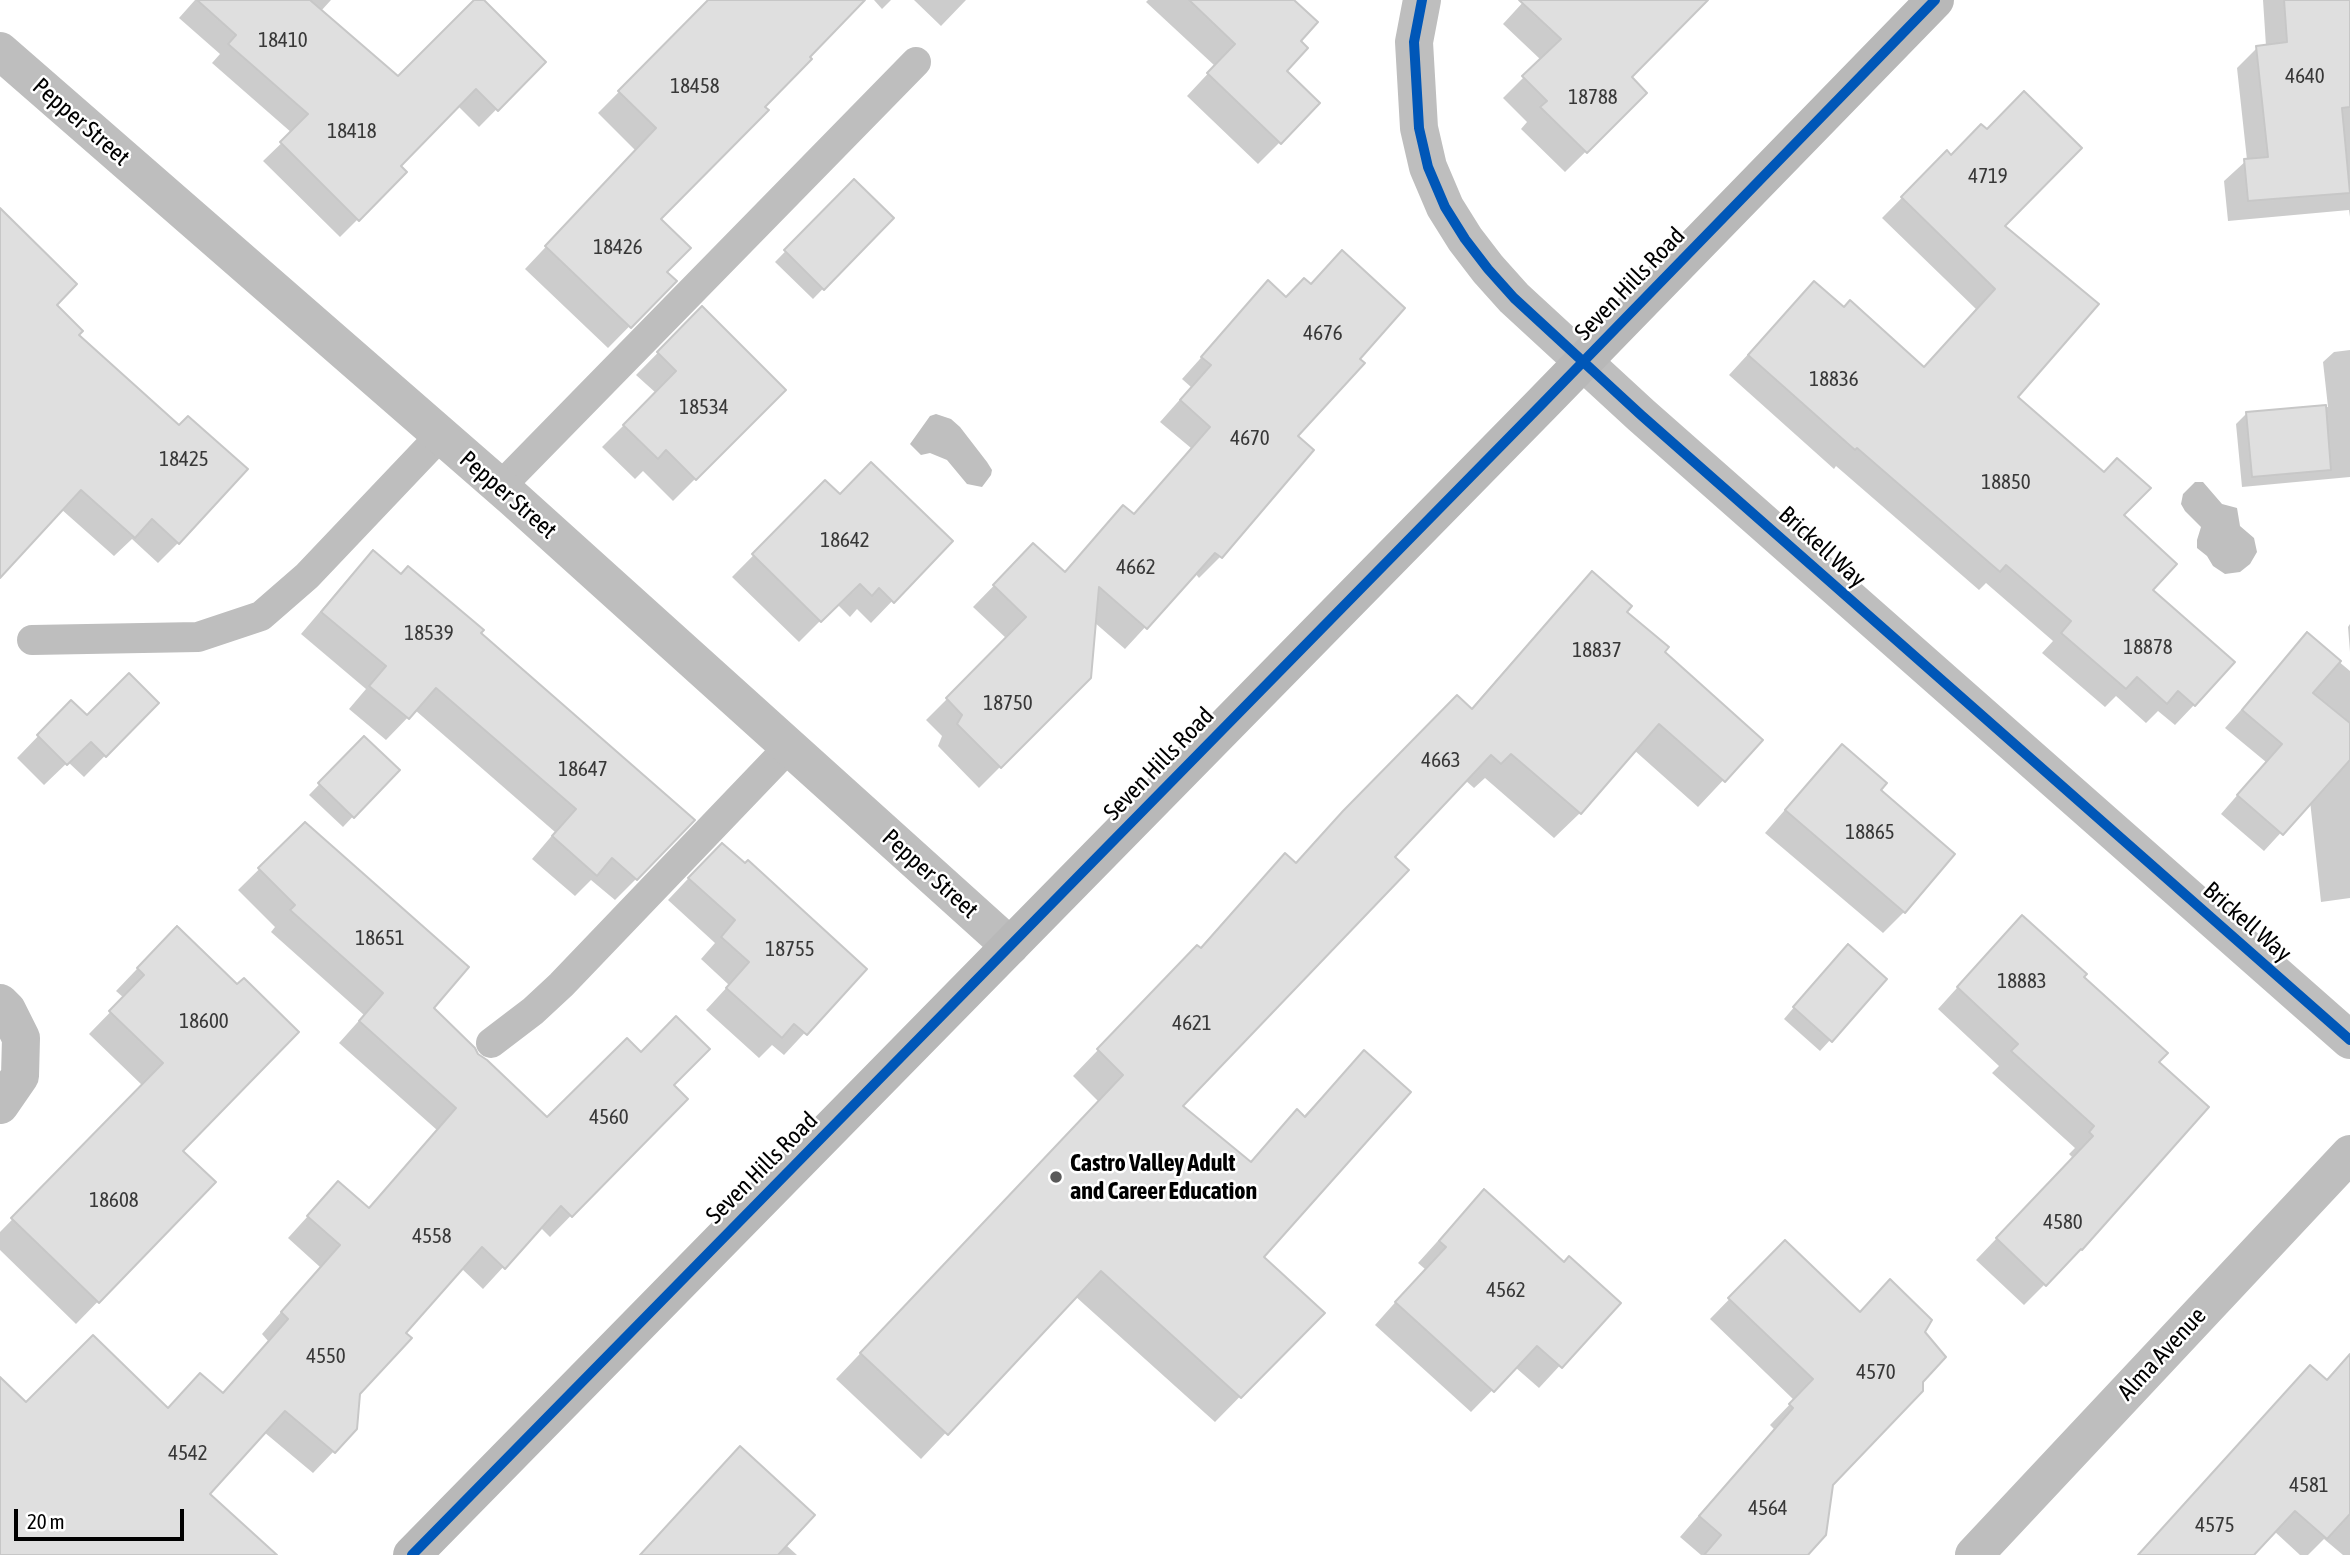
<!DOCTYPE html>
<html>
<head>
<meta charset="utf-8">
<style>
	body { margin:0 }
	#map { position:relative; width:2350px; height:1555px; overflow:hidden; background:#fff; font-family:"Asap Condensed",sans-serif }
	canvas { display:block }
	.scale { position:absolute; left:14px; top:1509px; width:170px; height:32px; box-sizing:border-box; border:4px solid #000; border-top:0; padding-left:9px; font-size:21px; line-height:24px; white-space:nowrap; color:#000; -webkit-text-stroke:5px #fff; paint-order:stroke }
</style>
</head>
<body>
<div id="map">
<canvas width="2350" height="1555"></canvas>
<div class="scale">20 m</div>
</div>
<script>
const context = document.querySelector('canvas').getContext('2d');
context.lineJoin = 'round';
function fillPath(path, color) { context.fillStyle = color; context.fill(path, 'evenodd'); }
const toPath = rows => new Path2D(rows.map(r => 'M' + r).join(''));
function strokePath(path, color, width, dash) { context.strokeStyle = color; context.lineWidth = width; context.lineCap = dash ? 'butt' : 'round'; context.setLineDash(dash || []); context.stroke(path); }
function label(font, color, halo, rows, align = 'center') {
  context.font = font + ' "Asap Condensed",sans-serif'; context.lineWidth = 5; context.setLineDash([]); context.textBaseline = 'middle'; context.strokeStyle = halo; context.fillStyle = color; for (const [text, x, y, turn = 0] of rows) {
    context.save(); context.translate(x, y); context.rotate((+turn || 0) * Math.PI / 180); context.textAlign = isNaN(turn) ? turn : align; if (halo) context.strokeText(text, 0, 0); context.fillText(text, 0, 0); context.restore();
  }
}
const water = toPath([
	[936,414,951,419,960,427,987,462,992,470,991,475,982,487,967,484,947,460,930,453,921,455,910,444,930,416],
	[2195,482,2203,482,2222,504,2237,508,2240,526,2254,538,2257,552,2250,564,2240,572,2225,574,2213,566,2207,556,2197,548,2197,540,2201,527,2185,511,2181,504,2183,494]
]);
const shadow = toPath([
	[195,0,331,0,321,11,398,78,476,0,482,0,543,62,479,127,458,106,399,166,405,172,340,237,263,161,292,133,212,63,220,54,179,18],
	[710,0,863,0,658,219,665,272,674,281,608,348,525,269,636,151,598,113],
	[874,0,891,0,882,9],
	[914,0,966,0,941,26],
	[1148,0,1292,0,1298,41,1284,71,1280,142,1258,164,1187,96,1215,66,1146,2],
	[1525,0,1705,0,1630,77,1645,93,1565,172,1521,129,1527,122,1503,98,1541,60,1503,24],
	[2263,0,2350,0,2350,217,2349,210,2228,221,2224,181,2247,160,2237,68,2257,48,2266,46],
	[1946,153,2003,226,2015,397,2121,515,2194,705,2175,725,2158,711,2146,723,2116,696,2105,707,2042,653,2053,641,1986,583,1979,590,1836,466,1834,469,1729,375,1795,303,1843,309,1923,368,1976,309,1882,218],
	[854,181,892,218,813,299,775,262],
	[0,249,54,305,76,335,178,543,158,563,132,539,114,556,61,509,0,575],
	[1342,252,1357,359,1296,437,1312,450,1220,557,1199,578,1195,573,1125,649,1094,622,1089,678,979,788,938,746,942,736,926,720,1007,639,973,607,1013,566,1063,573,1123,508,1132,516,1191,448,1160,422,1191,387,1182,379,1268,283,1285,299,1310,285],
	[702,308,784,390,673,501,643,471,635,479,602,447,656,393,636,375],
	[2350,350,2350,477,2242,487,2236,424,2247,413,2328,407,2323,362,2334,352],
	[825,483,840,496,950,541,871,623,857,609,850,617,837,604,799,642,732,577],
	[373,553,479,634,636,879,615,900,591,880,575,896,532,859,555,832,415,710,386,740,349,709,366,689,301,634,352,574],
	[1592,573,1662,652,1761,740,1698,807,1634,750,1580,813,1554,838,1485,778,1474,788,1465,780,1392,857,1181,1106,1249,1163,1297,1112,1303,1117,1364,1052,1261,1258,1322,1313,1215,1422,1075,1296,921,1459,836,1379,1099,1102,1073,1076,1172,973,1199,949,1260,881,1295,865,1470,710,1567,599],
	[2350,624,2350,652,2348,627],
	[2307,635,2350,671,2350,898,2321,902,2310,801,2264,851,2221,814,2266,762,2225,728],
	[71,702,87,717,157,703,84,777,68,762,44,785,17,758],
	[364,738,397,770,343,827,309,795],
	[1842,746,1878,791,1904,912,1883,933,1765,833,1821,768],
	[305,824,431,1008,476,1055,548,1120,671,1085,685,1099,550,1237,540,1227,483,1289,461,1268,404,1333,358,1394,355,1429,313,1473,264,1432,208,1494,231,1555,0,1555,0,1380,26,1405,167,1409,222,1394,268,1341,262,1334,320,1267,288,1238,338,1183,368,1209,437,1130,339,1043,364,1015,271,932,275,927,238,890],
	[700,866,864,969,784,1055,772,1045,759,1058,706,1010,729,985,701,959,715,943,668,900],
	[2002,938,2082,977,2157,1062,2045,1284,2024,1305,1976,1260,2073,1158,2069,1154,2075,1148,1992,1073,1999,1066,1938,1009],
	[155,950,181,1151,214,1182,76,1324,0,1250,0,1232,143,1086,89,1034,124,998,116,991],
	[1837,957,1885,980,1820,1051,1784,1019],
	[1463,1213,1564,1264,1618,1303,1539,1388,1515,1367,1471,1412,1375,1325,1425,1269,1418,1263],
	[1785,1242,1859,1313,1832,1484,1806,1555,1701,1555,1680,1537,1774,1429,1770,1425,1794,1400,1710,1319],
	[2350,1354,2350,1555,2343,1555,2324,1539,2308,1555,2300,1555,2274,1531,2252,1555,2138,1555,2325,1381],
	[786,1545,797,1555,641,1555]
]);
const building = toPath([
	[197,0,310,0,398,76,474,0,484,0,546,62,498,111,476,89,401,166,407,172,359,221,280,142,308,114,228,44,236,35,197,0],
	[708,0,865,0,810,57,812,59,765,107,769,110,661,219,691,248,667,272,677,281,631,328,545,246,656,128,618,91,708,0],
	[1189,0,1294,0,1318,22,1301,41,1308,48,1287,71,1320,103,1281,144,1207,73,1235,44,1189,0],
	[1519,0,1708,0,1632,77,1647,93,1587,153,1540,107,1547,101,1522,76,1561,39,1519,0],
	[2284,0,2350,0,2350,107,2342,108,2350,193,2248,201,2244,159,2268,157,2256,46,2287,42,2284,0],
	[2024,91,2082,148,2005,226,2099,304,2018,397,2104,472,2117,458,2151,488,2124,515,2177,564,2153,590,2235,662,2195,706,2178,691,2167,704,2137,677,2126,689,2061,633,2071,621,2006,565,2000,572,1857,448,1855,450,1748,355,1814,281,1844,307,1850,300,1924,367,1995,289,1901,197,1947,150,1951,155,1981,124,1987,129,2024,91],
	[854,179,894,218,824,290,784,250,854,179],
	[0,208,77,284,57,305,83,331,79,335,179,425,188,416,248,469,179,544,152,519,135,538,81,490,0,578,0,208],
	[1342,250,1405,308,1360,359,1365,363,1298,436,1314,450,1222,558,1215,553,1147,629,1099,587,1091,678,1001,768,957,724,962,715,946,698,1026,617,993,585,1033,543,1065,572,1123,505,1134,514,1210,427,1180,400,1211,365,1201,357,1268,280,1286,297,1304,278,1311,284,1342,250],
	[702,306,786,390,696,480,666,450,658,459,623,425,676,371,657,352,702,306],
	[2326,405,2331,470,2252,477,2246,412,2326,405],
	[871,462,953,541,894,603,879,588,872,596,860,584,821,622,752,554,825,480,840,494,871,462],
	[373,550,401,574,408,566,484,630,481,633,695,820,637,880,612,858,597,876,552,836,576,809,436,688,409,719,369,686,386,666,321,612,373,550],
	[1592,571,1632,606,1627,612,1669,647,1665,652,1763,740,1725,782,1659,724,1581,814,1511,754,1501,764,1491,755,1395,857,1409,870,1183,1106,1251,1162,1297,1109,1305,1117,1364,1050,1411,1092,1264,1257,1325,1313,1241,1398,1101,1271,948,1435,860,1353,1123,1075,1097,1049,1197,945,1201,948,1285,853,1296,863,1343,811,1457,695,1472,709,1592,571],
	[2307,632,2341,661,2313,693,2350,723,2350,760,2283,835,2237,795,2282,744,2242,710,2307,632],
	[129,673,159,703,106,757,91,742,67,765,37,735,71,700,87,715,129,673],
	[364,736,400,770,354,818,318,783,364,736],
	[1842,744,1887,783,1881,790,1955,854,1905,913,1785,810,1842,744],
	[305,822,469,967,434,1008,475,1048,478,1054,487,1060,547,1117,627,1038,641,1052,676,1016,710,1049,674,1085,688,1099,572,1217,561,1206,505,1269,482,1247,406,1333,412,1338,360,1394,357,1429,335,1453,285,1411,210,1494,277,1555,0,1555,0,1377,26,1402,93,1335,168,1408,200,1373,223,1393,288,1319,281,1312,340,1245,307,1216,338,1181,369,1208,456,1108,359,1021,383,993,290,910,295,905,258,868,305,822],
	[722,843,745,863,748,860,867,969,807,1035,794,1024,782,1038,726,988,749,962,721,937,735,920,688,878,722,843],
	[2022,915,2087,974,2084,977,2168,1053,2159,1062,2209,1107,2082,1250,2081,1249,2046,1286,1996,1238,2093,1136,2089,1132,2094,1126,2011,1051,2018,1044,1957,987,2022,915],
	[177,926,237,984,244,978,299,1032,183,1151,216,1182,99,1303,11,1218,163,1063,109,1011,144,975,137,968,177,926],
	[1848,944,1887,979,1832,1042,1793,1007,1848,944],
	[1484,1189,1564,1262,1569,1256,1621,1303,1562,1368,1537,1346,1494,1392,1395,1302,1446,1247,1439,1241,1484,1189],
	[1785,1240,1860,1312,1890,1279,1932,1320,1925,1332,1946,1357,1923,1382,1923,1391,1833,1485,1826,1535,1808,1555,1704,1555,1721,1535,1699,1516,1793,1408,1789,1404,1813,1379,1728,1298,1785,1240],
	[2350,1354,2350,1514,2327,1539,2295,1511,2254,1555,2138,1555,2310,1365,2327,1380,2350,1354],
	[740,1446,815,1515,778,1555,640,1555,740,1446]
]);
const lane = toPath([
	[500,487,916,62],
	[32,640,198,637,261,616,307,576,441,435],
	[491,1043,533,1011,561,985,789,747]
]);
const street = toPath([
	[1422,0,1414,42,1419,128,1428,167,1445,207,1465,239,1488,269,1514,298,1641,415,2350,1040],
	[0,51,513,498,1010,946],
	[0,1003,7,1010,21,1038,20,1076,0,1105],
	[1974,1555,2350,1154]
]);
const secondary = toPath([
	[412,1555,1541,405,1935,0]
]);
const cycleway = toPath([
	[1422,0,1414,42,1419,128,1428,167,1445,207,1465,239,1488,269,1514,298,1641,415,2350,1040],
	[412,1555,1541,405,1935,0]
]);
const markers = [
	[1056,1177,7,"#595959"]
];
const numberNames = [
	["18410",283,40],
	["4640",2305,76],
	["18458",695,86],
	["18788",1593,97],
	["18418",352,131],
	["4719",1988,176],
	["18426",618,247],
	["4676",1323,333],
	["18836",1834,379],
	["18534",704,407],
	["4670",1250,438],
	["18425",184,459],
	["18850",2006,482],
	["18642",845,540],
	["4662",1136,567],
	["18539",429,633],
	["18878",2148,647],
	["18837",1597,650],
	["18750",1008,703],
	["4663",1441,760],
	["18647",583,769],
	["18865",1870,832],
	["18651",380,938],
	["18755",790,949],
	["18883",2022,981],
	["18600",204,1021],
	["4621",1192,1023],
	["4560",609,1117],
	["18608",114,1200],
	["4580",2063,1222],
	["4558",432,1236],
	["4562",1506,1290],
	["4550",326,1356],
	["4570",1876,1372],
	["4542",188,1453],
	["4581",2309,1485],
	["4564",1768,1508],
	["4575",2215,1525]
];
const streetNames = [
	["Pepper Street",81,122,41],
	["Seven Hills Road",1630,284,-46],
	["Pepper Street",508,495,41],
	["Brickell Way",1822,547,42],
	["Seven Hills Road",1159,764,-46],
	["Pepper Street",930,874,42],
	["Brickell Way",2247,922,41],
	["Seven Hills Road",762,1168,-45],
	["Alma Avenue",2162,1354,-47]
];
const poiNames = [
	["Castro Valley Adult",1070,1163],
	["and Career Education",1070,1191]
];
fillPath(water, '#bfbfbf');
fillPath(shadow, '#0003');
fillPath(building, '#dfdfdf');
strokePath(building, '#c7c7c7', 2);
strokePath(lane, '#bebebe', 30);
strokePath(street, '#bebebe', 38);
strokePath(secondary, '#b8b8b8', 38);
strokePath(cycleway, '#0057b8', 10);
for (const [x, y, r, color] of markers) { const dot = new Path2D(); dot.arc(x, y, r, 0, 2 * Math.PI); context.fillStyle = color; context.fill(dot); strokePath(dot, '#fff', 2.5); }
label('21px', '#383838', null, numberNames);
label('24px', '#000', '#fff', streetNames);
label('bold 24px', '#000', '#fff', poiNames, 'left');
</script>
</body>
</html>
